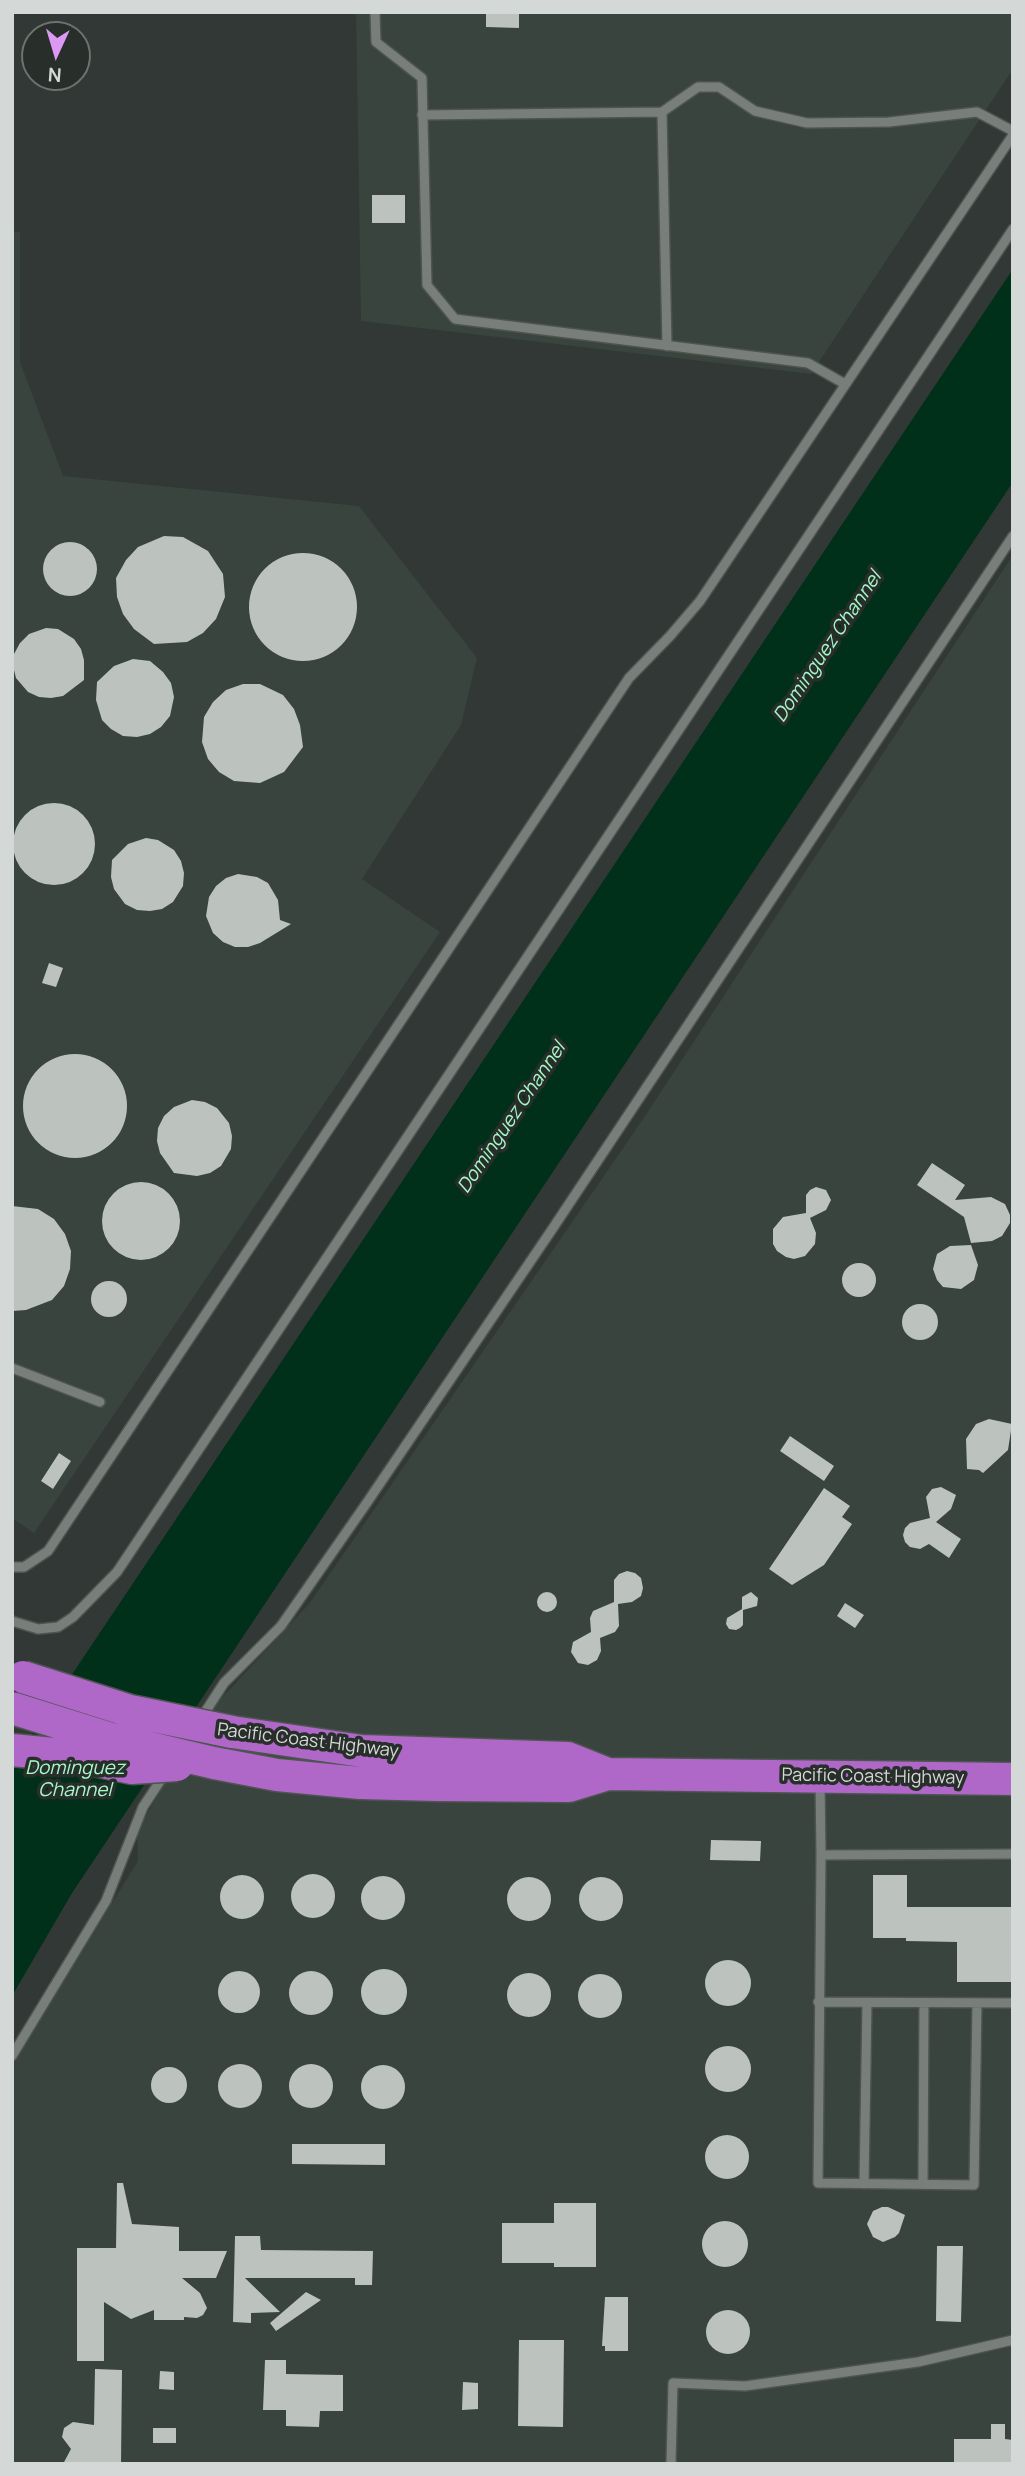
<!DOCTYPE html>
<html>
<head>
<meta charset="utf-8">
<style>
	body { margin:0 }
	#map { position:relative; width:1025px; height:2476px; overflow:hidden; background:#323835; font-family:Manrope,sans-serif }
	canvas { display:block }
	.frame { position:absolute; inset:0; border:14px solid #d4d8d6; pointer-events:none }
	.north { position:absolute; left:21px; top:21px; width:70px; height:70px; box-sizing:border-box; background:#282e2a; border:2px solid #6d726f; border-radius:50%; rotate:184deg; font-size:19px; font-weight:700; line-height:28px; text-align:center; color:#d4d8d6 }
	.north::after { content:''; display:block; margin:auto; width:24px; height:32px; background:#dc99f4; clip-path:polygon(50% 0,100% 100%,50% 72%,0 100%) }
</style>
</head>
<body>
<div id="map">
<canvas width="1025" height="2476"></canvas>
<div class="frame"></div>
<div class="north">N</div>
</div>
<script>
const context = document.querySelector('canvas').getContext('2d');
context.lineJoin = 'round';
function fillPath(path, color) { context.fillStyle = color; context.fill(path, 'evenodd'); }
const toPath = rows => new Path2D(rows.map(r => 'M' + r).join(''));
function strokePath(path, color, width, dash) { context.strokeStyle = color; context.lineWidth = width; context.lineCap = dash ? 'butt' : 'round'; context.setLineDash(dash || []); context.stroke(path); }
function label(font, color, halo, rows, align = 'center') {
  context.font = font + ' Manrope,sans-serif'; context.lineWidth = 7; context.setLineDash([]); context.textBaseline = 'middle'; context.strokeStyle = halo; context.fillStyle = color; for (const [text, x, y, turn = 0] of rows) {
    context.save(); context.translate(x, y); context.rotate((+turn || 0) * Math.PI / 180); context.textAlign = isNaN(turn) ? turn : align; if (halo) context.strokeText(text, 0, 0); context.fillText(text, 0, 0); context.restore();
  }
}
const built = toPath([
	[356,12,1013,12,1013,69,811,374,361,321],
	[12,231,20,232,20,362,63,476,359,506,477,658,461,725,362,879,440,932,34,1533,12,1518],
	[1013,555,1013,2464,12,2464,12,2064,138,1861,137,1832,163,1786,217,1703,309,1604,643,1119]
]);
const water = toPath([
	[1013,269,1013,482,72,1893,12,1996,12,1764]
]);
const building = toPath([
	[486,12,519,12,519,28,486,27],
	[372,195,405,195,405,223,372,223],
	[164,536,183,537,208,551,223,574,225,597,216,619,203,633,187,642,154,644,134,629,123,614,117,597,116,578,126,560,138,547],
	'43 569a27 27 0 1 1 54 0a27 27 0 1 1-54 0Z',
	'249 607a54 54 0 1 1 108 0a54 54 0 1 1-108 0Z',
	[46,628,58,629,74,639,81,649,84,660,84,680,63,696,51,698,39,697,28,692,16,678,13,666,14,654,20,643,29,634],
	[133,659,150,661,163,672,171,683,174,697,170,716,161,727,150,734,137,737,123,736,111,729,102,720,96,700,97,682,114,666],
	[243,684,260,684,283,695,294,709,300,725,303,747,284,772,260,783,234,781,219,772,208,759,202,742,204,717,213,702,226,690],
	'13 844a41 41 0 1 1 82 0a41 41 0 1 1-82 0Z',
	[146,838,158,840,174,850,181,861,184,873,183,886,173,902,162,909,150,911,137,910,125,904,114,889,111,877,112,860,128,844],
	[238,874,257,877,268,883,278,900,280,920,291,924,260,943,248,947,235,947,223,942,213,933,206,916,209,897,216,886,226,878],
	[49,963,63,968,56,987,42,983],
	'23 1106a52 52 0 1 1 104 0a52 52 0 1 1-104 0Z',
	[192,1100,205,1102,217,1108,229,1123,232,1136,231,1149,221,1166,210,1173,197,1176,174,1173,160,1153,157,1141,158,1128,164,1116,174,1107],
	[932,1163,965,1185,955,1200,991,1197,1005,1204,1010,1215,1010,1223,1002,1236,992,1241,971,1243,964,1217,917,1185],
	'102 1221a39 39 0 1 1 78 0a39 39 0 1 1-78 0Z',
	[816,1187,826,1190,831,1200,826,1210,810,1218,816,1233,815,1244,805,1256,794,1259,786,1257,777,1251,773,1244,773,1229,783,1217,806,1213,806,1195,810,1190],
	[12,1206,38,1209,54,1219,65,1234,71,1251,70,1269,64,1286,52,1300,26,1310,12,1311],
	[971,1245,978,1265,974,1280,961,1289,943,1287,937,1280,933,1269,937,1254,950,1246],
	'842 1280a17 17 0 1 1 34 0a17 17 0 1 1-34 0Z',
	'91 1299a18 18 0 1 1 36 0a18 18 0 1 1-36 0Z',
	'902 1322a18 18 0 1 1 36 0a18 18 0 1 1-36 0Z',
	[989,1419,1012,1424,1008,1450,983,1473,979,1470,967,1469,966,1439,976,1424],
	[790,1436,834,1466,824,1481,780,1451],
	[59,1453,71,1461,53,1489,41,1481],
	[941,1487,956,1495,951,1509,936,1522,961,1539,949,1558,929,1544,920,1549,910,1547,905,1542,903,1535,905,1528,910,1523,930,1518,926,1497,932,1489],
	[824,1488,850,1506,842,1517,852,1524,824,1565,792,1585,769,1569],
	[627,1571,635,1573,641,1578,643,1588,641,1596,632,1602,618,1604,619,1626,615,1632,600,1638,601,1651,597,1660,588,1665,578,1663,571,1652,573,1642,591,1632,590,1618,593,1611,614,1602,614,1580,619,1574],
	'537 1602a10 10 0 1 1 20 0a10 10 0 1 1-20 0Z',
	[751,1592,758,1598,757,1606,743,1610,743,1625,740,1628,736,1630,729,1629,726,1624,727,1618,742,1609,742,1597],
	[845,1603,864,1615,855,1628,837,1616],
	[711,1840,761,1841,760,1861,710,1860],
	'291 1896a22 22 0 1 1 44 0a22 22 0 1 1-44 0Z',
	[873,1875,907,1875,907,1907,1013,1907,1013,1982,957,1982,957,1942,906,1941,906,1938,873,1938],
	'220 1897a22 22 0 1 1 44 0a22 22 0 1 1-44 0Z',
	'361 1898a22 22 0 1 1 44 0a22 22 0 1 1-44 0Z',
	'507 1899a22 22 0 1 1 44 0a22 22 0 1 1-44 0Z',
	'579 1899a22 22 0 1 1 44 0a22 22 0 1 1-44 0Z',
	'705 1983a23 23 0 1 1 46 0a23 23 0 1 1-46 0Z',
	'361 1992a23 23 0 1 1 46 0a23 23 0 1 1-46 0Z',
	'218 1992a21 21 0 1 1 42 0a21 21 0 1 1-42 0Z',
	'289 1993a22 22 0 1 1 44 0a22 22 0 1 1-44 0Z',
	'507 1995a22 22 0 1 1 44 0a22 22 0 1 1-44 0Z',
	'578 1996a22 22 0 1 1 44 0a22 22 0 1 1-44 0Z',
	'705 2069a23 23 0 1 1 46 0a23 23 0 1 1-46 0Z',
	'218 2086a22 22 0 1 1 44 0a22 22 0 1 1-44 0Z',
	'289 2086a22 22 0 1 1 44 0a22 22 0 1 1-44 0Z',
	'361 2087a22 22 0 1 1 44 0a22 22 0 1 1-44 0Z',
	'151 2085a18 18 0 1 1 36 0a18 18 0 1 1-36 0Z',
	'705 2157a22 22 0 1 1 44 0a22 22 0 1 1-44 0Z',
	[292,2144,385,2144,385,2165,292,2164],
	[117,2183,123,2183,132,2224,179,2227,179,2251,227,2251,216,2278,182,2278,200,2293,207,2308,203,2315,197,2318,184,2317,184,2320,154,2320,154,2310,131,2319,104,2302,104,2361,77,2361,77,2248,116,2248],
	[554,2203,596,2203,596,2267,554,2267,554,2263,502,2263,502,2223,554,2223],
	[882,2207,888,2207,905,2215,899,2233,895,2237,883,2242,873,2237,867,2224,873,2211],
	'702 2244a23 23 0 1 1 46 0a23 23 0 1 1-46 0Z',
	[235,2236,260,2236,261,2250,373,2251,372,2285,355,2285,355,2278,245,2278,280,2312,251,2313,251,2323,233,2322],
	[937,2246,963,2246,961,2322,936,2321],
	[306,2292,321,2300,276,2331,270,2323],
	[605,2297,628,2297,628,2351,605,2351,605,2346,602,2346],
	'706 2332a22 22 0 1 1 44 0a22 22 0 1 1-44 0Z',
	[519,2340,564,2340,563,2427,518,2426],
	[265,2360,286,2360,286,2374,343,2375,343,2411,320,2411,319,2427,286,2426,286,2410,263,2410],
	[95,2369,122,2370,121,2464,63,2464,71,2449,62,2437,64,2428,73,2422,94,2425],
	[160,2371,174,2372,174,2390,159,2389],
	[463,2382,478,2383,478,2409,462,2410],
	[991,2424,1005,2424,1005,2439,1013,2440,1013,2464,954,2464,954,2439,991,2439],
	[153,2428,176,2428,176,2443,153,2443]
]);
const lane = toPath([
	[375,12,376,42,422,78,427,285,455,319,808,363,845,384],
	[662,112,698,87,719,87,755,111,807,123,889,122,977,112,1013,131],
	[422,115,662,112,667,346],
	[12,1368,100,1402],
	[12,1567,24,1567,48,1551,629,678,670,636,700,601,1013,135],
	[12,1621,38,1629,58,1627,73,1617,117,1572,1013,229],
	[200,1720,224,1683,281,1626,366,1504,553,1228,1013,536],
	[820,1782,821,1855,1013,1854],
	[821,1855,818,2183,974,2185,977,2003],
	[818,2002,1013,2003],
	[12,2056,106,1901,143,1807,166,1772],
	[864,2184,867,2003],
	[923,2184,924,2003],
	[671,2464,673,2383,745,2386,918,2362,1013,2340]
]);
const highway = toPath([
	[232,1732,362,1751,568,1758,608,1774],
	[214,1763,277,1775,360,1783,436,1785,569,1786,608,1774,1013,1779]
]);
const highwayBridge = toPath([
	[23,1677,130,1711,232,1732],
	[12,1708,108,1738,214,1763],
	[12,1750,75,1756,132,1768,177,1765]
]);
const streetNames = [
	["Pacific Coast Highway",308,1741,7],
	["Pacific Coast Highway",873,1777,1]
];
const waterNames = [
	["Dominguez Channel",828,647,-56],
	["Dominguez Channel",512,1118,-56],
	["Dominguez",75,1769],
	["Channel",75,1791]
];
fillPath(built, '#38443d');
fillPath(water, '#01301a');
fillPath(building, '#bcc3be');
strokePath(lane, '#4e5450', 12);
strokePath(highway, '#4e5450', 35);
strokePath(lane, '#787f7a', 9);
strokePath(highway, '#af67c8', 32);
strokePath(highwayBridge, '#4e5450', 35, []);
strokePath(highwayBridge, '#af67c8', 32);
label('18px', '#d4d8d6', '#282e2a', streetNames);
label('italic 19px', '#a4fac8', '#282e2a', waterNames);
</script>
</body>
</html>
